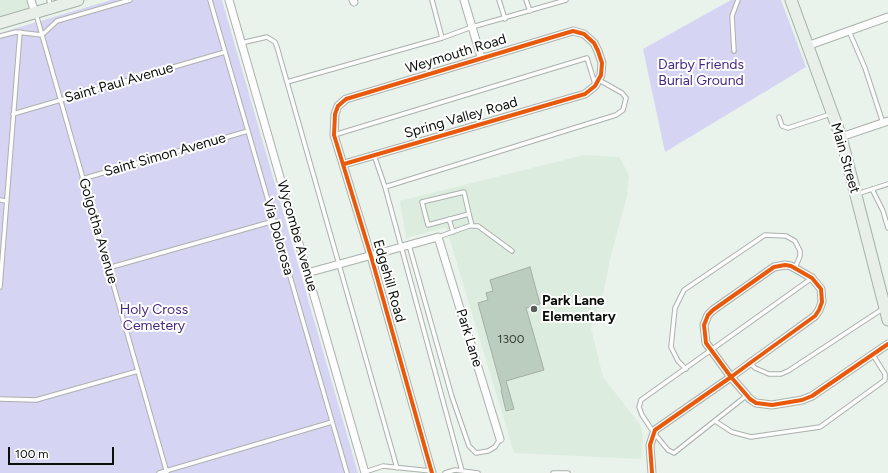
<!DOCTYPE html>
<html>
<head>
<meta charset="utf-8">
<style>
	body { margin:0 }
	#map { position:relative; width:888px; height:473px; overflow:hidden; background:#eaf2ec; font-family:Figtree,sans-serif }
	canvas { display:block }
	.scale { position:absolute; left:8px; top:447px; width:106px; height:18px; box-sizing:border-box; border:2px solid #0a0f0b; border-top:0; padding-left:5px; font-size:12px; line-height:14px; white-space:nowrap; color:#0a0f0b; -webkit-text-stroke:3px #fff; paint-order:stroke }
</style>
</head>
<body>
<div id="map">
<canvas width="888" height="473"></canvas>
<div class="scale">100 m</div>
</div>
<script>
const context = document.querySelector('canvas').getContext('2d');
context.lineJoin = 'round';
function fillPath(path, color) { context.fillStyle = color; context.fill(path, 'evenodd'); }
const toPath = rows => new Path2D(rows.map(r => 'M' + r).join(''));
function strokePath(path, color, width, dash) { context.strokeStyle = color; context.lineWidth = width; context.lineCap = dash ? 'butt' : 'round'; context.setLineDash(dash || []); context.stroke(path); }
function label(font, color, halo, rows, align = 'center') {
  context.font = font + ' Figtree,sans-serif'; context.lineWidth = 4; context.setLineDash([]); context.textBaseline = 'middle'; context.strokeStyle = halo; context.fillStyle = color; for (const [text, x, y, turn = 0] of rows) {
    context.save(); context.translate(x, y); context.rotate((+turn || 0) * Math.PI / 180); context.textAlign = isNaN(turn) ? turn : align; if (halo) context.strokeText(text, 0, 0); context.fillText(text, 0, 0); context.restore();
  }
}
const built = toPath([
	[0,0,30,0,34,10,0,19],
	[584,155,619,157,629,175,627,196,610,259,604,290,591,328,603,377,641,426,643,439,641,459,514,453,446,227,406,238,400,201]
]);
const green = toPath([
	[111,0,222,0,358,473,0,473,0,33],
	[731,0,781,0,806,67,665,152,643,49]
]);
const building = toPath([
	[530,267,540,304,526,308,544,370,506,381,514,409,506,411,501,390,502,390,478,303,488,300,486,293,493,291,490,280,530,267]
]);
const service = toPath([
	[49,0,51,7],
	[210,0,347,473],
	[432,0,442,38],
	[499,0,505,19],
	[526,0,530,11],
	[36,14,167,473],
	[849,31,865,68,883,123],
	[0,36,16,32,42,35,57,21,130,0],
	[241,43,267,37,275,42,277,47,397,468],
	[734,51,732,16,738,0],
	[287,82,442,38,472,27,566,0],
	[13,114,225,52],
	[779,117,782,126,788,128,831,114],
	[334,135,587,58,595,84],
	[374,155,385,187,462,471],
	[82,179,248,131],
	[385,187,616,115,623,110,626,98,622,93,599,80],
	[872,189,883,211,888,228],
	[857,194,888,184],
	[0,200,7,201],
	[469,214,428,225,422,202,464,192,469,214,472,226],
	[449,219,453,232],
	[438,237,469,226,478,226,512,251],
	[409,245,452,397,469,446,476,453,488,451,495,447,500,439],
	[108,268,274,221],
	[0,287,20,32],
	[750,363,755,368,769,374,781,374,788,371,884,308],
	[686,369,678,361,671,347,675,308,684,290,765,235,786,236,795,241,800,251,800,256,795,268],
	[746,396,674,453,668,450,654,433,642,415,639,407,641,400,812,278],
	[0,399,36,400,138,371],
	[715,421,732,432,751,437,820,427,885,380,885,374,873,355],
	[365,472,383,466,431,471],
	[159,473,332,422],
	[445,473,455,470,478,473],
	[553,473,568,473]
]);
const minor = toPath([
	[31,0,35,13],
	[229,0,365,473],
	[353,0,354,2],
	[464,0,481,57],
	[807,46,888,17],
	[841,137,888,121],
	[344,164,585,94,595,86,601,75,602,63,598,51,594,43,584,34,573,31,346,99,338,106,335,114,334,135,371,256,432,473],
	[307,273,438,237,500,439],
	[652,473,650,445,655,430,731,377,750,363,815,316,819,310,822,302,821,289,812,278,791,266,785,265,774,267,713,310,708,315,704,325,706,343,731,377,750,399,756,403,772,405,802,400,812,396,888,344]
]);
const primary = toPath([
	[791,0,841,137,888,320],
	[0,23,78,0]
]);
const cycleway = toPath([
	[344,164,585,94,595,86,601,75,602,63,598,51,594,43,584,34,573,31,346,99,338,106,335,114,334,135,371,256,432,473],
	[652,473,650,445,655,430,731,377,750,363,815,316,819,310,822,302,821,289,812,278,791,266,785,265,774,267,713,310,708,315,704,325,706,343,731,377,750,399,756,403,772,405,802,400,812,396,888,344]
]);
const markers = [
	[534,309,4,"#585e5a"]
];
const numberNames = [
	["1300",511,339]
];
const streetNames = [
	["Weymouth Road",456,54,-17],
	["Saint Paul Avenue",119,83,-16],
	["Spring Valley Road",461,118,-16],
	["Saint Simon Avenue",165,155,-16],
	["Main Street",845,158,74],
	["Golgotha Avenue",98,231,74],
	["Wycombe Avenue",297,236,74],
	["Via Dolorosa",278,237,74],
	["Edgehill Road",389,281,74],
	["Park Lane",469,338,73]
];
const parkNames = [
	["Darby Friends",701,65],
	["Burial Ground",701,81],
	["Holy Cross",154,310],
	["Cemetery",154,326]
];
const poiNames = [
	["Park Lane",542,301],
	["Elementary",542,317]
];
fillPath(built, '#dcecdf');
fillPath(green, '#d6d4f3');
fillPath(building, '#bbcdbf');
strokePath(building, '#a6ada8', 1);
strokePath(service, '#abb1ac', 5.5);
strokePath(minor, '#abb1ac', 9);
strokePath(primary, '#a4b1a6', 13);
strokePath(service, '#fcfdfc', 3.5);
strokePath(minor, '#fcfdfc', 7);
strokePath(primary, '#e8efe9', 11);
strokePath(cycleway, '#e8590c', 4);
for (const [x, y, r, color] of markers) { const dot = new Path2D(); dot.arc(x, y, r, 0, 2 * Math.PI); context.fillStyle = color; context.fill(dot); strokePath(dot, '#fff', 1.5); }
label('12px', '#363e38', null, numberNames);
label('14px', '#0a0f0b', '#fff', streetNames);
label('14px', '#442983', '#fff', parkNames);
label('bold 14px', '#0a0f0b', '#fff', poiNames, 'left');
</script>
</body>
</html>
